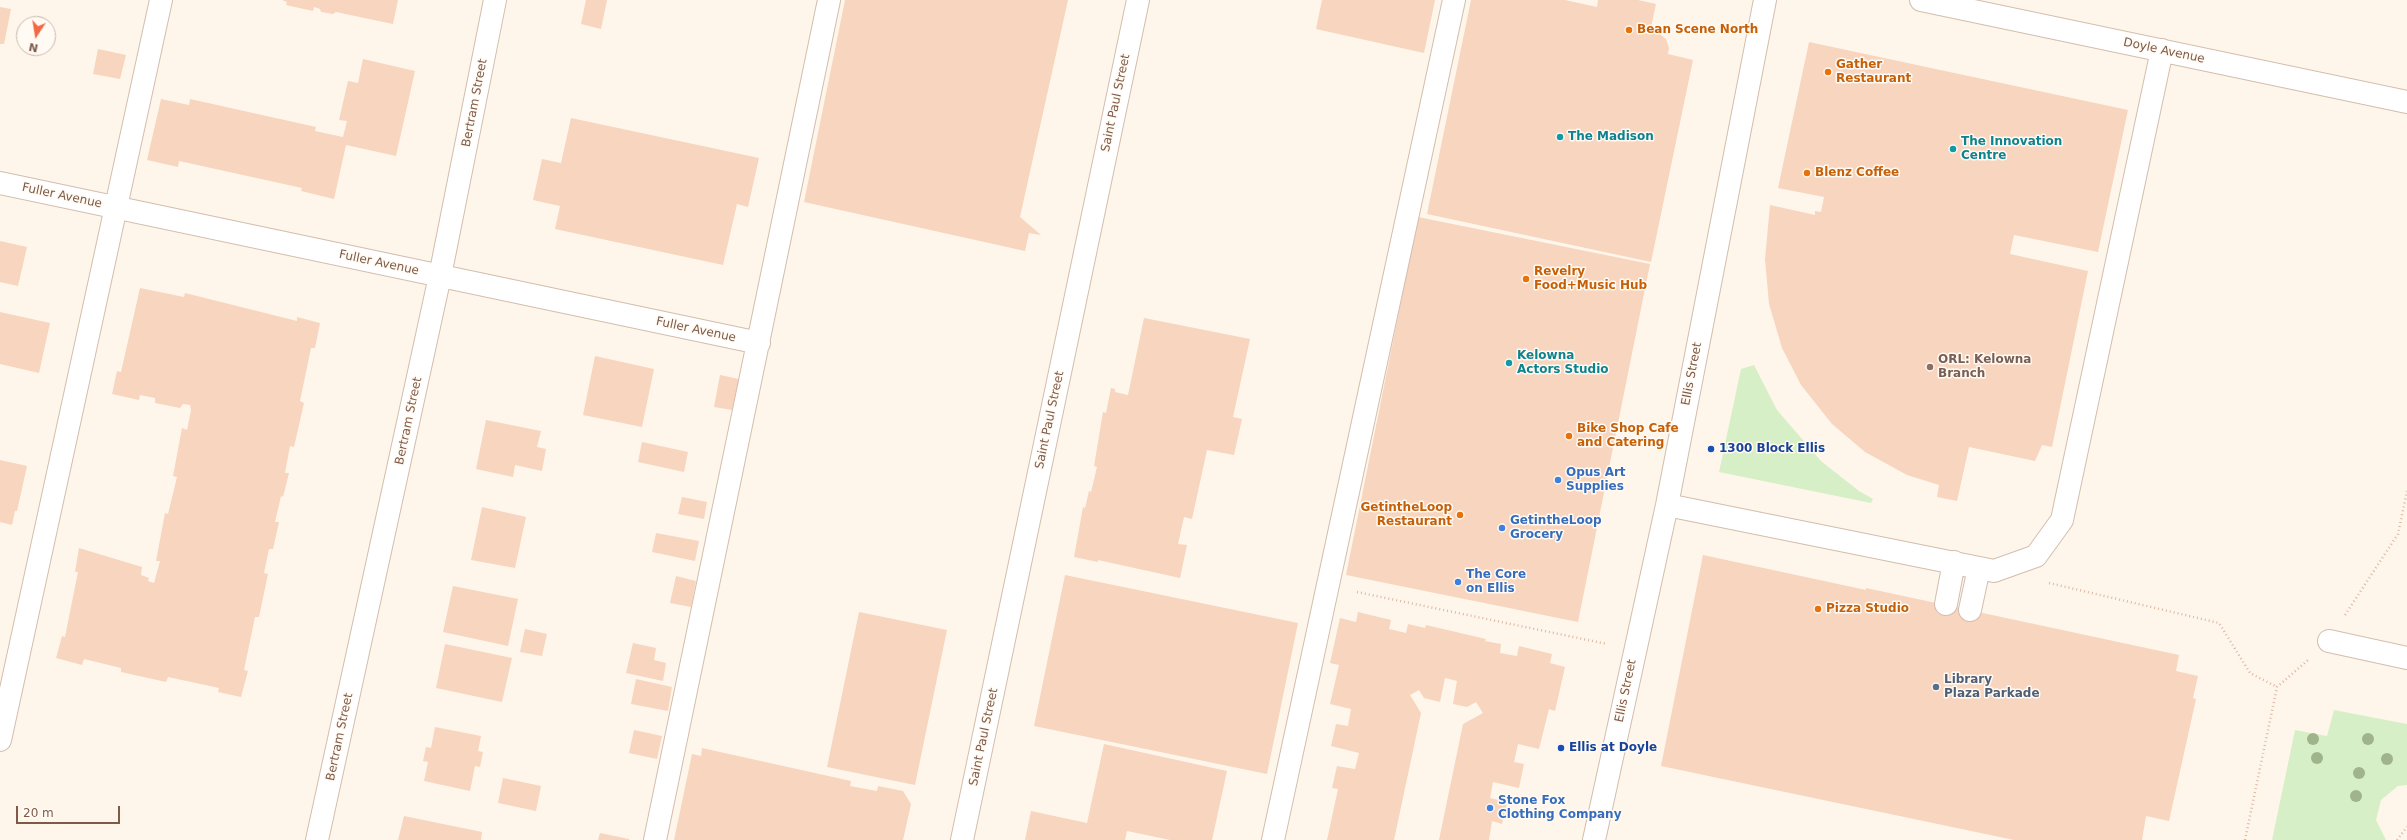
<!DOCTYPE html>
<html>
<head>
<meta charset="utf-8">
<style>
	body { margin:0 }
	#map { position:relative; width:2407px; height:840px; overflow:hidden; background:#fef6eb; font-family:"DejaVu Sans",sans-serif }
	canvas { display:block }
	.north { position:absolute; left:16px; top:16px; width:40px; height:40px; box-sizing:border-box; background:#fffaf3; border:1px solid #cbbaaf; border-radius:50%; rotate:192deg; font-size:11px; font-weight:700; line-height:16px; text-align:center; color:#7e5b49 }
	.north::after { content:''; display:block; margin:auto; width:14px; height:18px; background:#f36945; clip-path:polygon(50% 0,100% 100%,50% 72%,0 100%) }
	.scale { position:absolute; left:16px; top:806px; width:104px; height:18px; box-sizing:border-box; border:2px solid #7e5b49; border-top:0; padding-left:5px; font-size:12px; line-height:14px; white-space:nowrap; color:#7e5b49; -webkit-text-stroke:3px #fffaf3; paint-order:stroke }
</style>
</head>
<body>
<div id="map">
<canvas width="2407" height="840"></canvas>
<div class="north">N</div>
<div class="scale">20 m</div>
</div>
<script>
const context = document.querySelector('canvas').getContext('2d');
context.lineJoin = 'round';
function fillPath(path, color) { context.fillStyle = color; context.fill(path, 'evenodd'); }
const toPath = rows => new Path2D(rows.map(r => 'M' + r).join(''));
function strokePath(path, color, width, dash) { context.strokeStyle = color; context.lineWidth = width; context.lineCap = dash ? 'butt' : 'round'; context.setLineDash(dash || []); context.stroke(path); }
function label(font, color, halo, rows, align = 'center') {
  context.font = font + ' "DejaVu Sans",sans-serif'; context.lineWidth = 3; context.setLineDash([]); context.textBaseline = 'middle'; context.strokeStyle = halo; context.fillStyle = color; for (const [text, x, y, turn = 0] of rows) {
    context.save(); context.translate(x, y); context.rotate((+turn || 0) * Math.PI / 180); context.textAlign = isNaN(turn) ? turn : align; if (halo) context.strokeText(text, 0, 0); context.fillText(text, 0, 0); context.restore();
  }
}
const green = toPath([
	[1754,365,1777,410,1821,461,1859,491,1873,499,1871,503,1719,472,1741,369],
	[2334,710,2407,724,2407,785,2398,786,2381,800,2376,820,2386,840,2272,840,2295,730,2327,736]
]);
const building = toPath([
	[282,0,398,0,393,24,336,12,333,14,321,12,320,9,314,7,313,11,286,5,287,2],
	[586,0,607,0,601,29,581,24],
	[845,0,1068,0,1020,217,1041,235,1029,233,1025,251,804,202],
	[1322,0,1435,0,1424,53,1316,29],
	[1471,0,1565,0,1597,7,1598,0,1638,0,1656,4,1651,27,1666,39,1669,48,1668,54,1693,60,1651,262,1427,214],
	[0,7,11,9,4,44,0,44],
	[1809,42,2128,110,2098,252,2014,235,2010,254,2088,271,2052,447,2042,445,2035,461,1969,447,1957,501,1937,497,1939,485,1907,475,1865,452,1832,424,1801,385,1782,348,1769,304,1765,259,1770,205,1815,215,1815,211,1821,212,1824,197,1778,188],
	[98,49,126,55,120,79,93,74],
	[363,59,415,71,396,156,346,145,334,199,301,191,302,188,179,161,178,167,147,160,161,99,189,105,190,99,316,127,315,131,343,137,347,121,339,120,348,81,358,83],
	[571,118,759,158,748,207,737,204,723,265,555,229,560,206,533,200,542,159,561,163],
	[1418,217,1650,264,1578,622,1346,575],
	[0,241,27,247,18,286,0,282],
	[140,288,184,297,185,293,297,321,297,317,320,323,315,348,311,348,300,401,304,403,294,447,290,446,285,473,289,473,283,497,281,496,275,522,279,522,273,549,269,549,264,573,268,574,259,617,255,617,244,670,248,671,241,697,218,692,219,688,168,677,166,682,121,672,121,668,84,659,82,665,56,658,62,636,65,637,78,572,75,572,79,548,142,567,141,575,149,578,148,581,154,583,160,561,156,561,165,513,168,514,177,477,173,476,182,428,187,430,191,410,190,405,183,404,180,408,155,403,155,398,140,395,139,400,112,394,117,371,121,372],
	[0,312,50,323,39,373,0,364],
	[1144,318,1250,339,1233,417,1242,419,1234,455,1207,450,1192,519,1184,517,1178,544,1187,545,1180,578,1098,560,1098,562,1074,557,1083,507,1085,508,1089,491,1091,492,1097,467,1094,466,1103,412,1106,413,1111,388,1115,389,1115,392,1128,395],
	[595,356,654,369,642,427,583,415],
	[720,375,739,379,732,410,714,407],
	[486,420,541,431,537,447,546,449,542,471,515,465,513,477,476,469],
	[642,442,688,452,684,472,638,462],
	[0,460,27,466,17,511,15,511,12,525,0,522],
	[682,497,707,502,704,519,678,514],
	[482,507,526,517,515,568,471,560],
	[656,533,699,541,695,561,652,552],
	[1703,555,1866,590,1866,588,2179,655,2176,671,2198,676,2193,698,2196,699,2169,821,2146,816,2142,840,2014,840,1661,766],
	[1065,575,1298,623,1267,774,1034,726],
	[676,576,696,581,691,607,670,603],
	[453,586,518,599,508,646,443,632],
	[859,612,947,630,915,785,827,767],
	[1358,612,1391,620,1389,629,1406,633,1408,624,1425,628,1426,625,1486,639,1485,641,1501,644,1500,653,1517,656,1519,646,1552,654,1550,663,1565,667,1555,711,1549,709,1539,749,1518,744,1514,762,1524,764,1519,788,1493,782,1490,798,1507,802,1502,824,1492,821,1489,840,1439,840,1463,724,1483,713,1476,702,1467,707,1453,704,1457,681,1445,678,1440,702,1424,698,1419,690,1410,695,1421,713,1394,840,1327,840,1338,789,1332,788,1337,766,1355,769,1359,753,1331,746,1336,724,1348,726,1351,709,1330,704,1339,665,1330,663,1340,618,1356,622],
	[525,629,547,634,542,656,520,652],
	[633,643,656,648,654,660,666,663,663,681,626,673],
	[445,644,512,658,502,702,436,688],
	[636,679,672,687,668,711,631,704],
	[435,727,481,736,478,751,483,752,480,767,475,766,470,791,424,781,428,762,423,761,426,747,431,748],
	[634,730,662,736,657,759,629,753],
	[1104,744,1227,771,1212,840,1170,840,1127,831,1125,840,1025,840,1031,811,1087,823],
	[702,748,851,781,850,786,877,791,878,786,903,791,911,804,903,840,674,840,692,754,701,756],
	[503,778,541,786,536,811,498,803],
	[404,816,482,832,481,840,398,840],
	[600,833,629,839,629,840,598,840]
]);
const path = toPath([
	[2049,583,2219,623,2250,673,2277,687],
	[1357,592,1607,644],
	[2345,615,2398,534,2407,491],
	[2245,840,2277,687,2308,660],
	[2397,840,2407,827]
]);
const minor = toPath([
	[1921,0,2407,102],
	[0,183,759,343],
	[1667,505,1994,571,2036,556,2062,520,2162,50],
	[1946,604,1954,562],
	[1970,610,1979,568],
	[2329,641,2407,658],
	[0,740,161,0],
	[317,840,440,276,495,0],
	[655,840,829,0],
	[962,840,1138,0],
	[1273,840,1454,0],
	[1594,840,1667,505,1765,0]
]);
const trees = [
	[2313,739],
	[2368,739],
	[2317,758],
	[2387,759],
	[2359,773],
	[2356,796]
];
const markers = [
	[1629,30,4,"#e8710a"],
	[1828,72,4,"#e8710a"],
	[1560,137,4,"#0f9aa8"],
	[1953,149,4,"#0f9aa8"],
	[1807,173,4,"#e8710a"],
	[1526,279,4,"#e8710a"],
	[1509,363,4,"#0f9aa8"],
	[1930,367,4,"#8d6e63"],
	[1569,436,4,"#e8710a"],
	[1711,449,4,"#1a4fb4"],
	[1558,480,4,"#3f7fe0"],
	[1460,515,4,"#e8710a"],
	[1502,528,4,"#3f7fe0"],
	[1458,582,4,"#3f7fe0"],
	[1818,609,4,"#e8710a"],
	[1936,687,4,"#5c6f8a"],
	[1561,748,4,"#1a4fb4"],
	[1490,808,4,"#3f7fe0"]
];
const foodNames = [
	["Bean Scene North",1637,30],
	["Gather",1836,65],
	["Restaurant",1836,79],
	["Blenz Coffee",1815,173],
	["Revelry",1534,272],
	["Food+Music Hub",1534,286],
	["Bike Shop Cafe",1577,429],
	["and Catering",1577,443],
	["GetintheLoop",1452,508,"right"],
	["Restaurant",1452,522,"right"],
	["Pizza Studio",1826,609]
];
const streetNames = [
	["Doyle Avenue",2164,51,12],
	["Bertram Street",475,103,-79],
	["Saint Paul Street",1116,103,-78],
	["Fuller Avenue",62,196,12],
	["Fuller Avenue",379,263,12],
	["Fuller Avenue",696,330,12],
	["Ellis Street",1692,374,-79],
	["Saint Paul Street",1050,420,-78],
	["Bertram Street",409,421,-78],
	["Ellis Street",1626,691,-78],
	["Bertram Street",340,737,-78],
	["Saint Paul Street",984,737,-78]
];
const cultureNames = [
	["The Madison",1568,137],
	["The Innovation",1961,142],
	["Centre",1961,156],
	["Kelowna",1517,356],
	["Actors Studio",1517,370]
];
const educationNames = [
	["ORL: Kelowna",1938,360],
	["Branch",1938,374]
];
const transitNames = [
	["1300 Block Ellis",1719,449],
	["Ellis at Doyle",1569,748]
];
const shopNames = [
	["Opus Art",1566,473],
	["Supplies",1566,487],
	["GetintheLoop",1510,521],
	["Grocery",1510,535],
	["The Core",1466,575],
	["on Ellis",1466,589],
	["Stone Fox",1498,801],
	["Clothing Company",1498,815]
];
const serviceNames = [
	["Library",1944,680],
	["Plaza Parkade",1944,694]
];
fillPath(green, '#d7efc6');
fillPath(building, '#f7d5bf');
strokePath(minor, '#d3bdae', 24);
strokePath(path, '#ddb7a1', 2.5, [1, 3]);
strokePath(minor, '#fff', 22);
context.fillStyle = '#9fb48b';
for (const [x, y] of trees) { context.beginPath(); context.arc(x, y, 6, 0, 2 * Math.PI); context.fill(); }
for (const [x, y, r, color] of markers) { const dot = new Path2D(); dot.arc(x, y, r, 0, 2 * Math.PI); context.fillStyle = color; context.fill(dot); strokePath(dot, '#fffaf3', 1.5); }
label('bold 12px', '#c56008', '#fffaf3', foodNames, 'left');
label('12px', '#7e5b49', '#fffaf3', streetNames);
label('bold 12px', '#0d838f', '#fffaf3', cultureNames, 'left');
label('bold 12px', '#785e54', '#fffaf3', educationNames, 'left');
label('bold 12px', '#164399', '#fffaf3', transitNames, 'left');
label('bold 12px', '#366cbe', '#fffaf3', shopNames, 'left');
label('bold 12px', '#4e5e75', '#fffaf3', serviceNames, 'left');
</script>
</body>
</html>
